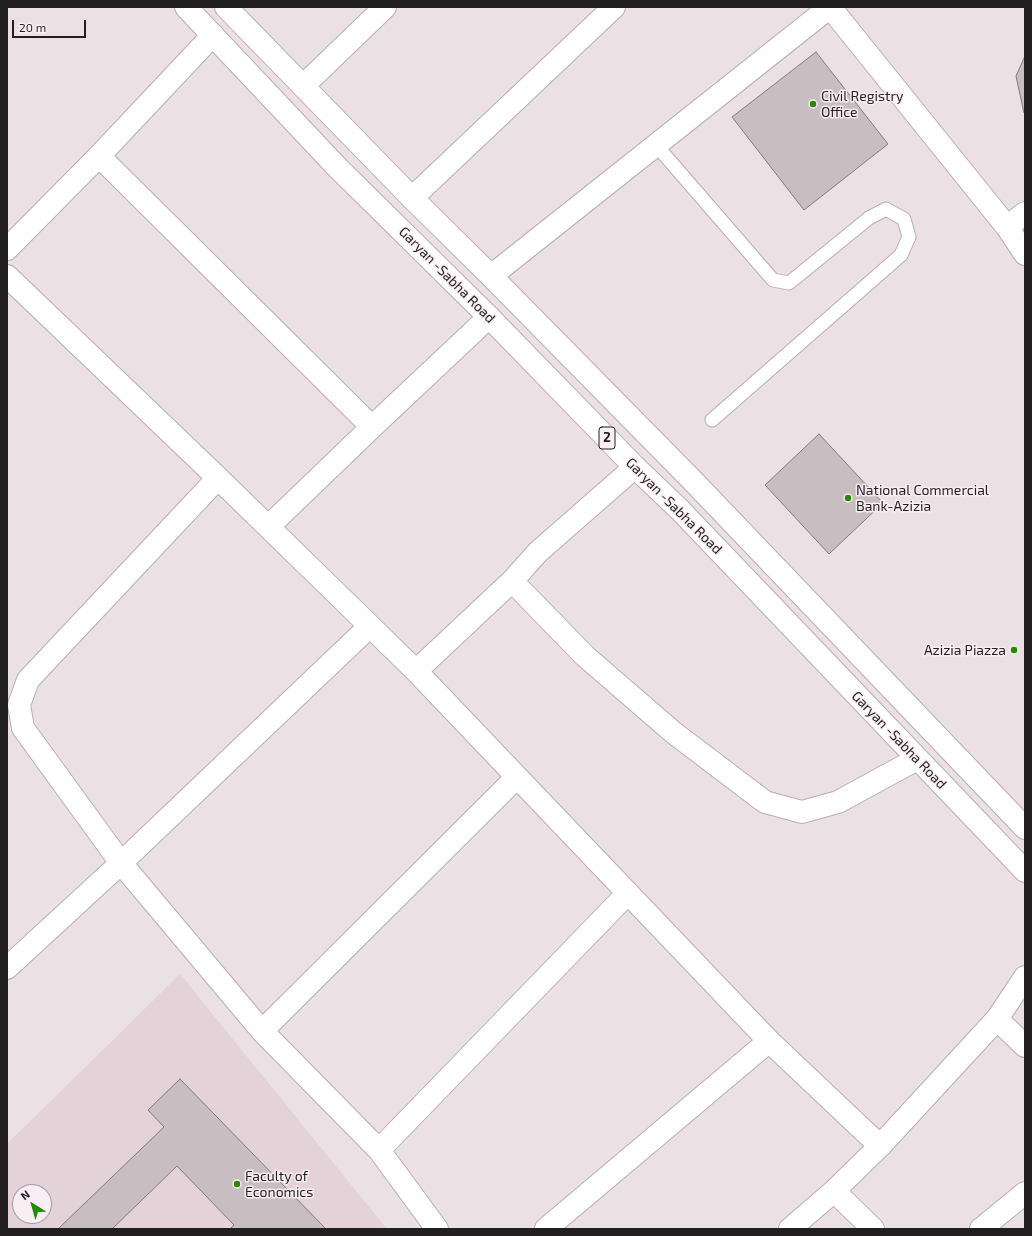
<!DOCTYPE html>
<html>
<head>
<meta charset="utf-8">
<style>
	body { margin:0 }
	#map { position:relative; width:1032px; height:1236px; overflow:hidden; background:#ebe1e5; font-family:"Exo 2",sans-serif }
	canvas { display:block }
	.frame { position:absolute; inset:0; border:8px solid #221f20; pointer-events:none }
	.north { position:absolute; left:12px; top:1184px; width:40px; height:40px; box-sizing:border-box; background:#f9eef3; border:1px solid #a39b9f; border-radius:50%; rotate:323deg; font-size:11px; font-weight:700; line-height:16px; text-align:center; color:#221f20 }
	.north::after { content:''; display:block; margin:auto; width:14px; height:18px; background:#248b02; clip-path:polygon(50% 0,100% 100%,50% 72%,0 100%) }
	.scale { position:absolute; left:12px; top:20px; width:74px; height:18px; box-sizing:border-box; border:2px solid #221f20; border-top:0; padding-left:5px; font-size:12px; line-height:14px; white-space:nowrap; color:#221f20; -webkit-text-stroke:3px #f9eef3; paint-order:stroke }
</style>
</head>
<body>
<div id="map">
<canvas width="1032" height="1236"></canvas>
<div class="frame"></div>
<div class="north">N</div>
<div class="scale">20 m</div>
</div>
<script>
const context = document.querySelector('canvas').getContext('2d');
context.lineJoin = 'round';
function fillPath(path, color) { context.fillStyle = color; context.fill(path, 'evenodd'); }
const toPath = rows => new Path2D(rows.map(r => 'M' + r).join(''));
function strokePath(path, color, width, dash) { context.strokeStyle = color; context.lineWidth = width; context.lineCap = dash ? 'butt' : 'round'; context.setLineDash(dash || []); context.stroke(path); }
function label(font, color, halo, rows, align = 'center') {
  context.font = font + ' "Exo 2",sans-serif'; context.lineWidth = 3; context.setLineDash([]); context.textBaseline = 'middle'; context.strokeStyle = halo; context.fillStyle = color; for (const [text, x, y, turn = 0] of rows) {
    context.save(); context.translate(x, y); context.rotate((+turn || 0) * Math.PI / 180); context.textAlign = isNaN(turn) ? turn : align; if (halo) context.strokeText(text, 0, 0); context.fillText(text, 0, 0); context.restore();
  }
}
const built = toPath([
	[180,974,387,1229,7,1229,7,1144],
	[20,1192,44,1192,44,1216,20,1216]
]);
const building = toPath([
	[816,52,888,144,804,210,732,117,816,52],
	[1025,56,1025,113,1024,113,1016,76,1025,56],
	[819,434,883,503,829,554,765,485,819,434],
	[180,1079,326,1229,230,1229,234,1225,177,1166,112,1229,58,1229,164,1127,148,1110,180,1079]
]);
const lane = toPath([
	[656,145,773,280,789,283,869,218,886,209,904,219,909,237,901,255,712,420]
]);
const street = toPath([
	[830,7,1007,227,1025,254],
	[303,86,385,7],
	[99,156,372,427,489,317],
	[412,198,614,7],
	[1007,227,1025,213],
	[7,249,99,156,213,35],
	[7,276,218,478,370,626,416,671,769,1041,880,1146,997,1019,1025,977],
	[491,276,830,7],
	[218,478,28,680,19,705,23,728,121,863,262,1031,517,777],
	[268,527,372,427],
	[512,581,585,656,674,733,765,802,802,812,838,802,917,759],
	[416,671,512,581,538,552,635,467],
	[7,968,121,863,370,626],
	[997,1019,1025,1046],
	[262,1031,379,1150,628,893],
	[379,1150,437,1229],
	[546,1229,769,1041],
	[790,1229,834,1191],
	[873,1229,834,1191,880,1146],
	[981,1229,1025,1193]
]);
const highway = toPath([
	[186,7,337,167,489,317,635,467,680,510,1025,871],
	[226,7,412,198,491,276,693,481,1025,828]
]);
const markers = [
	[813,104,4,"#248b02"],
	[848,498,4,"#248b02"],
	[1014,650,4,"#248b02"],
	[237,1184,4,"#248b02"]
];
const shields = [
	[607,438,16]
];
const shieldNames = [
	["2",607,438]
];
const poiNames = [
	["Civil Registry",821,96],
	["Office",821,112],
	["National Commercial",856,490],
	["Bank-Azizia",856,506],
	["Azizia Piazza",1006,650,"right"],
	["Faculty of",245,1176],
	["Economics",245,1192]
];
const streetNames = [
	["Garyan -Sabha Road",447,275,45],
	["Garyan -Sabha Road",674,506,45],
	["Garyan -Sabha Road",899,740,46]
];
fillPath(built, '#e4d2d9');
fillPath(building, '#c8bec2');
strokePath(building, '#82797d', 1);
strokePath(lane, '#b7aeb2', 15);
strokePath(street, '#b7aeb2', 24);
strokePath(highway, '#b7aeb2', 24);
strokePath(lane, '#fff', 13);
strokePath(street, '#fff', 22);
strokePath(highway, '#fff', 22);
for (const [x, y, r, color] of markers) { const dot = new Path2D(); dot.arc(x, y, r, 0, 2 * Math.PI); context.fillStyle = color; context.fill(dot); strokePath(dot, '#f9eef3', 1.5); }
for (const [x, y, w] of shields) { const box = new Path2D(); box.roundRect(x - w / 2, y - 11, w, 22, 3); context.fillStyle = '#f9eef3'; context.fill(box); strokePath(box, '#221f20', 1); }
label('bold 13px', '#221f20', null, shieldNames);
label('14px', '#221f20', '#f9eef3', poiNames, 'left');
label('14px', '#221f20', '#f9eef3', streetNames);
</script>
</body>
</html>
